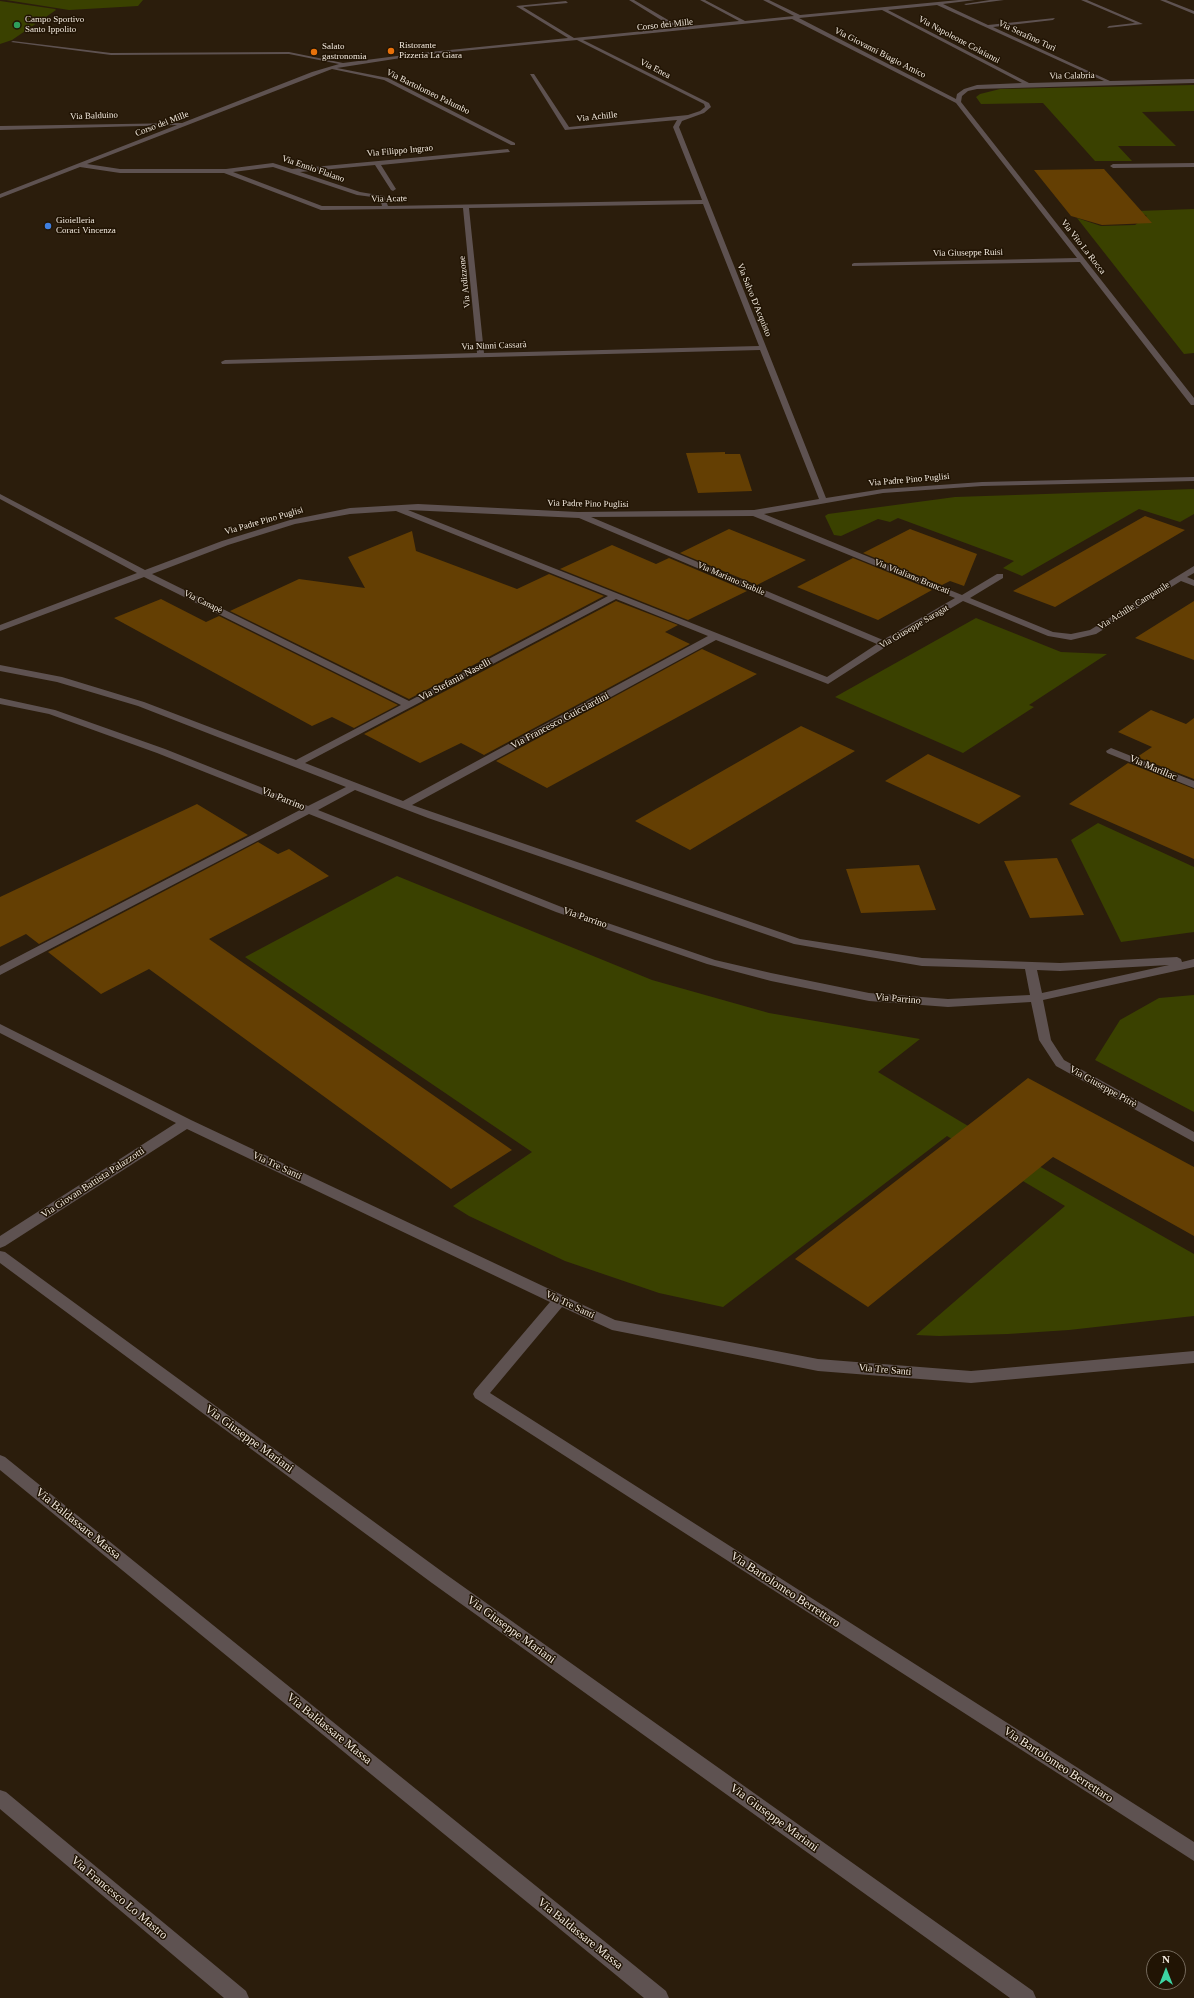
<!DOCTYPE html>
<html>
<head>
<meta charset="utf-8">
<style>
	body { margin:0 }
	#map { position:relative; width:1194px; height:1998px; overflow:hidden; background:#2b1d0c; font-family:"Times New Roman",serif }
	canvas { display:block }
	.north { position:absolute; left:1146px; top:1950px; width:40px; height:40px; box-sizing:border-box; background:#211404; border:1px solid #756a5c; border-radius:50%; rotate:0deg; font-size:11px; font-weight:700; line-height:16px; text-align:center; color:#f3eadf }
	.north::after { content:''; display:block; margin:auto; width:14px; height:18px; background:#3dd4a3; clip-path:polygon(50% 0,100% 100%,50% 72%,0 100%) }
</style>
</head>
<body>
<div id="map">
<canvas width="1194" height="1998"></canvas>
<div class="north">N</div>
</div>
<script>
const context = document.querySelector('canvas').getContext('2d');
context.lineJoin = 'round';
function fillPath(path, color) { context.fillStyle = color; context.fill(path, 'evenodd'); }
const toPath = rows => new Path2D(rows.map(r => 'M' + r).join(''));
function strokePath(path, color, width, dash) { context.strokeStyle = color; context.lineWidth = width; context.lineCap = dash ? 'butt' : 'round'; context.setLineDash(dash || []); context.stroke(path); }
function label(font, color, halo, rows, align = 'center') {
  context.font = font + ' "Times New Roman",serif'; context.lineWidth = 3; context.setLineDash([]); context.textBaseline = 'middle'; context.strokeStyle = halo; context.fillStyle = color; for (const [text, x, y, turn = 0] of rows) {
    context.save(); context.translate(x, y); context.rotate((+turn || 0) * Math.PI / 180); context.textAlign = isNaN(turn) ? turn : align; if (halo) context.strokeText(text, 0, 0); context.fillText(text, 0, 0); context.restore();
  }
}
const green = toPath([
	[6,0,143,0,138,6,69,10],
	[0,1,55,9,56,10,12,40,0,44],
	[1194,85,1194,111,1142,112,1176,146,1118,146,1132,161,1095,161,1043,103,981,104,976,97,980,94,1000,89],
	[1194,209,1194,353,1184,354,1077,218,1101,226,1135,225,1147,216,1138,211],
	[1194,489,1194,514,1180,522,1139,509,1022,576,1003,568,1014,561,898,518,890,522,878,519,841,536,834,535,825,516,828,514,955,497],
	[976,618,1061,652,1107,654,1029,705,1034,707,963,753,835,697],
	[1098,823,1194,867,1194,932,1121,942,1071,840],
	[397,876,652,980,769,1013,920,1039,878,1072,963,1123,1194,1254,1194,1316,1069,1330,1008,1334,939,1336,916,1335,1065,1206,947,1136,723,1307,659,1293,565,1261,469,1216,453,1206,532,1152,245,957],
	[1194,995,1194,1112,1095,1060,1120,1020,1159,998]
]);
const building = toPath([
	[1104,169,1152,223,1102,225,1071,216,1034,170],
	[725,452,725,454,740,454,752,491,698,493,686,453],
	[1145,516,1185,530,1055,607,1013,591],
	[729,529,806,560,757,585,680,553],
	[910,529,977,554,964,586,950,581,942,585,863,553],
	[412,531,416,551,517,589,549,574,604,596,409,699,230,611,299,579,365,588,348,557],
	[612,545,656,564,669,558,747,591,688,620,560,569],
	[853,558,932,590,878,620,797,587],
	[161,599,206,622,219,616,398,705,354,728,332,717,312,726,114,618],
	[616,601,678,625,665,632,690,644,484,755,461,743,420,763,364,734],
	[1194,601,1194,660,1135,638],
	[702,649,757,674,547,788,496,761],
	[1151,710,1186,724,1194,718,1194,779,1137,757,1152,747,1118,732],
	[801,726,855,751,690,850,635,821],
	[928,754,1021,796,979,824,885,781],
	[1128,763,1194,789,1194,859,1069,804],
	[197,804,248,835,39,944,26,934,0,947,0,897],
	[258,842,278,854,289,849,329,876,209,939,512,1150,451,1189,149,969,101,994,48,952],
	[1057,858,1084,915,1030,918,1004,861],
	[919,865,936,910,861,913,846,869],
	[1028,1078,1194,1167,1194,1236,1053,1157,868,1307,795,1259,980,1116]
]);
const minor = toPath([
	[629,0,634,0,680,27,739,21,700,0,705,0,745,21,794,16,763,0,769,0,800,15,959,0,975,0,943,4,988,25,1055,18,1053,20,993,27,1110,81,1194,79,1194,83,977,89,968,91,962,96,961,102,1194,398,1194,405,1191,405,1080,262,852,266,852,264,854,263,1077,258,956,103,792,19,583,40,709,103,711,107,704,113,682,121,679,127,826,498,883,489,982,482,1194,477,1194,481,982,486,883,493,764,514,962,595,997,574,1003,574,1003,578,970,598,1053,632,1071,634,1090,630,1194,566,1194,573,1187,577,1194,580,1194,586,1181,581,1096,634,1071,640,1048,636,963,601,887,646,828,684,716,640,412,805,800,939,922,958,1060,963,1177,957,1181,959,1182,962,1194,959,1194,967,1043,1000,1051,1040,1064,1060,1194,1132,1194,1142,1056,1066,1039,1040,1031,1002,948,1007,869,1001,771,981,707,964,556,912,309,814,0,975,0,966,300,810,157,753,49,714,0,704,0,698,55,710,165,749,308,806,346,787,138,706,57,682,0,671,0,665,62,677,144,702,296,760,401,705,144,577,0,631,0,625,137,573,0,499,0,494,145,570,222,541,290,520,350,508,418,504,578,512,754,510,819,499,760,350,222,364,221,362,225,360,477,353,463,208,321,210,224,173,120,173,80,167,0,198,0,194,177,125,0,130,0,126,182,123,312,72,339,64,289,54,111,55,11,42,13,41,111,53,289,52,343,63,420,53,568,38,516,6,566,1,568,3,523,7,574,38,674,28,629,0],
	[937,5,1104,81,1029,83,888,10,937,5],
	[882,10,1022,83,977,85,964,89,957,94,956,99,799,18,882,10],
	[577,40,704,104,705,107,700,111,688,115,569,127,534,74,530,74,565,130,677,120,673,127,702,200,388,206,384,196,360,192,300,172,375,165,391,190,393,191,396,189,381,165,510,152,508,149,292,169,273,163,226,169,120,169,87,164,332,69,384,80,511,145,515,145,515,143,388,78,337,68,420,55,577,40],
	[273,167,357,195,380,198,382,206,322,206,233,172,273,167],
	[703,204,759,346,484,353,469,208,703,204],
	[408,510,579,518,877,644,827,677,408,510],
	[396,511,608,596,409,701,152,574,228,545,295,524,350,514,396,511],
	[753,516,955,598,883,640,591,517,753,516],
	[616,599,708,636,403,801,305,763,616,599],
	[355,790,428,818,794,944,922,966,1025,969,1030,995,948,999,869,993,771,973,715,960,564,908,318,810,355,790],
	[1169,965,1042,993,1037,970,1060,971,1169,965],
	[990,0,1004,0,966,5,964,4,990,0],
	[1081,0,1087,0,1143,24,1107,28,1109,26,1135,23,1081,0],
	[1160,0,1166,0,1194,11,1194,14,1160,0],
	[1194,163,1194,167,1113,168,1110,166,1113,164,1194,163],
	[1111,748,1194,781,1194,788,1107,753,1106,751,1111,748],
	[0,1024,191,1120,615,1320,818,1359,971,1371,1194,1351,1194,1363,971,1383,818,1371,612,1330,562,1307,490,1393,1194,1842,1194,1861,475,1398,473,1394,475,1390,550,1302,187,1129,5,1246,0,1248,0,1236,176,1123,0,1033,0,1024],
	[0,1251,5,1252,444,1573,1033,1991,1036,1998,1010,1998,432,1583,0,1263,0,1251],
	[0,1455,5,1457,666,1991,669,1998,644,1998,0,1470,0,1455],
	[0,1790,6,1792,246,1991,249,1998,224,1998,0,1809,0,1790]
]);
const markers = [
	[17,25,4,"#2e9e5b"],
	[391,51,4,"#e8710a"],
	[314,52,4,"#e8710a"],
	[48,226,4,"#3f7fe0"]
];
const farPoinames = [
	["Campo Sportivo",25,20],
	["Santo Ippolito",25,30],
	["Ristorante",399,46],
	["Pizzeria La Giara",399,56],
	["Salato",322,47],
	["gastronomia",322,57],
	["Gioielleria",56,221],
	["Coraci Vincenza",56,231]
];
const farStreetnames = [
	["Corso dei Mille",665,25,-6],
	["Via Serafino Turi",1027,36,25],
	["Via Napoleone Colaianni",959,40,28],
	["Via Giovanni Biagio Amico",880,53,27],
	["Via Enea",655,69,27],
	["Via Calabria",1072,76,-1],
	["Via Bartolomeo Palumbo",428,92,26],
	["Via Balduino",94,116,-2],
	["Via Achille",597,117,-6],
	["Corso dei Mille",162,124,-21],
	["Via Filippo Ingrao",400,151,-5],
	["Via Ennio Flaiano",313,169,19],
	["Via Acate",389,199,-1],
	["Via Vito La Rocca",1083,247,52],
	["Via Giuseppe Ruisi",968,253,-1],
	["Via Ardizzone",465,282,-96],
	["Via Salvo D'Acquisto",754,300,68],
	["Via Ninni Cassarà",494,346,-2],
	["Via Padre Pino Puglisi",909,480,-5],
	["Via Padre Pino Puglisi",588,504,1],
	["Via Padre Pino Puglisi",264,521,-16],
	["Via Vitaliano Brancati",912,577,22],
	["Via Mariano Stabile",731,579,23],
	["Via Canapè",203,602,26],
	["Via Achille Campanile",1134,606,-32],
	["Via Giuseppe Saragat",914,627,-30]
];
const streetNames = [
	["Via Stefania Naselli",455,680,-28],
	["Via Francesco Guicciardini",560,721,-28],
	["Via Marillac",1153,768,23],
	["Via Parrino",283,799,22],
	["Via Parrino",585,918,19],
	["Via Parrino",898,999,5],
	["Via Giuseppe Pitrè",1103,1087,29],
	["Via Tre Santi",277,1166,25],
	["Via Giovan Battista Palazzotti",93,1183,-33],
	["Via Tre Santi",570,1305,25],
	["Via Tre Santi",885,1370,5]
];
const nearStreetnames = [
	["Via Giuseppe Mariani",249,1439,36],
	["Via Baldassare Massa",78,1524,39],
	["Via Bartolomeo Berrettaro",785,1590,33],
	["Via Giuseppe Mariani",511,1630,36],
	["Via Baldassare Massa",329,1729,39],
	["Via Bartolomeo Berrettaro",1058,1765,33],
	["Via Giuseppe Mariani",774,1818,36],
	["Via Francesco Lo Mastro",119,1898,40],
	["Via Baldassare Massa",580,1934,39]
];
fillPath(green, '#3a4100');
fillPath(building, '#643f03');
fillPath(minor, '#5e5251');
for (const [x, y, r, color] of markers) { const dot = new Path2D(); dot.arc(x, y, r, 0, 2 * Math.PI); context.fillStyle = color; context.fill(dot); strokePath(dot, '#211404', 1.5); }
label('9px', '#f3eadf', '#211404', farPoinames, 'left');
label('9px', '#f3eadf', '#211404', farStreetnames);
label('10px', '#f3eadf', '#211404', streetNames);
label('12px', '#f3eadf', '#211404', nearStreetnames);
</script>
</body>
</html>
